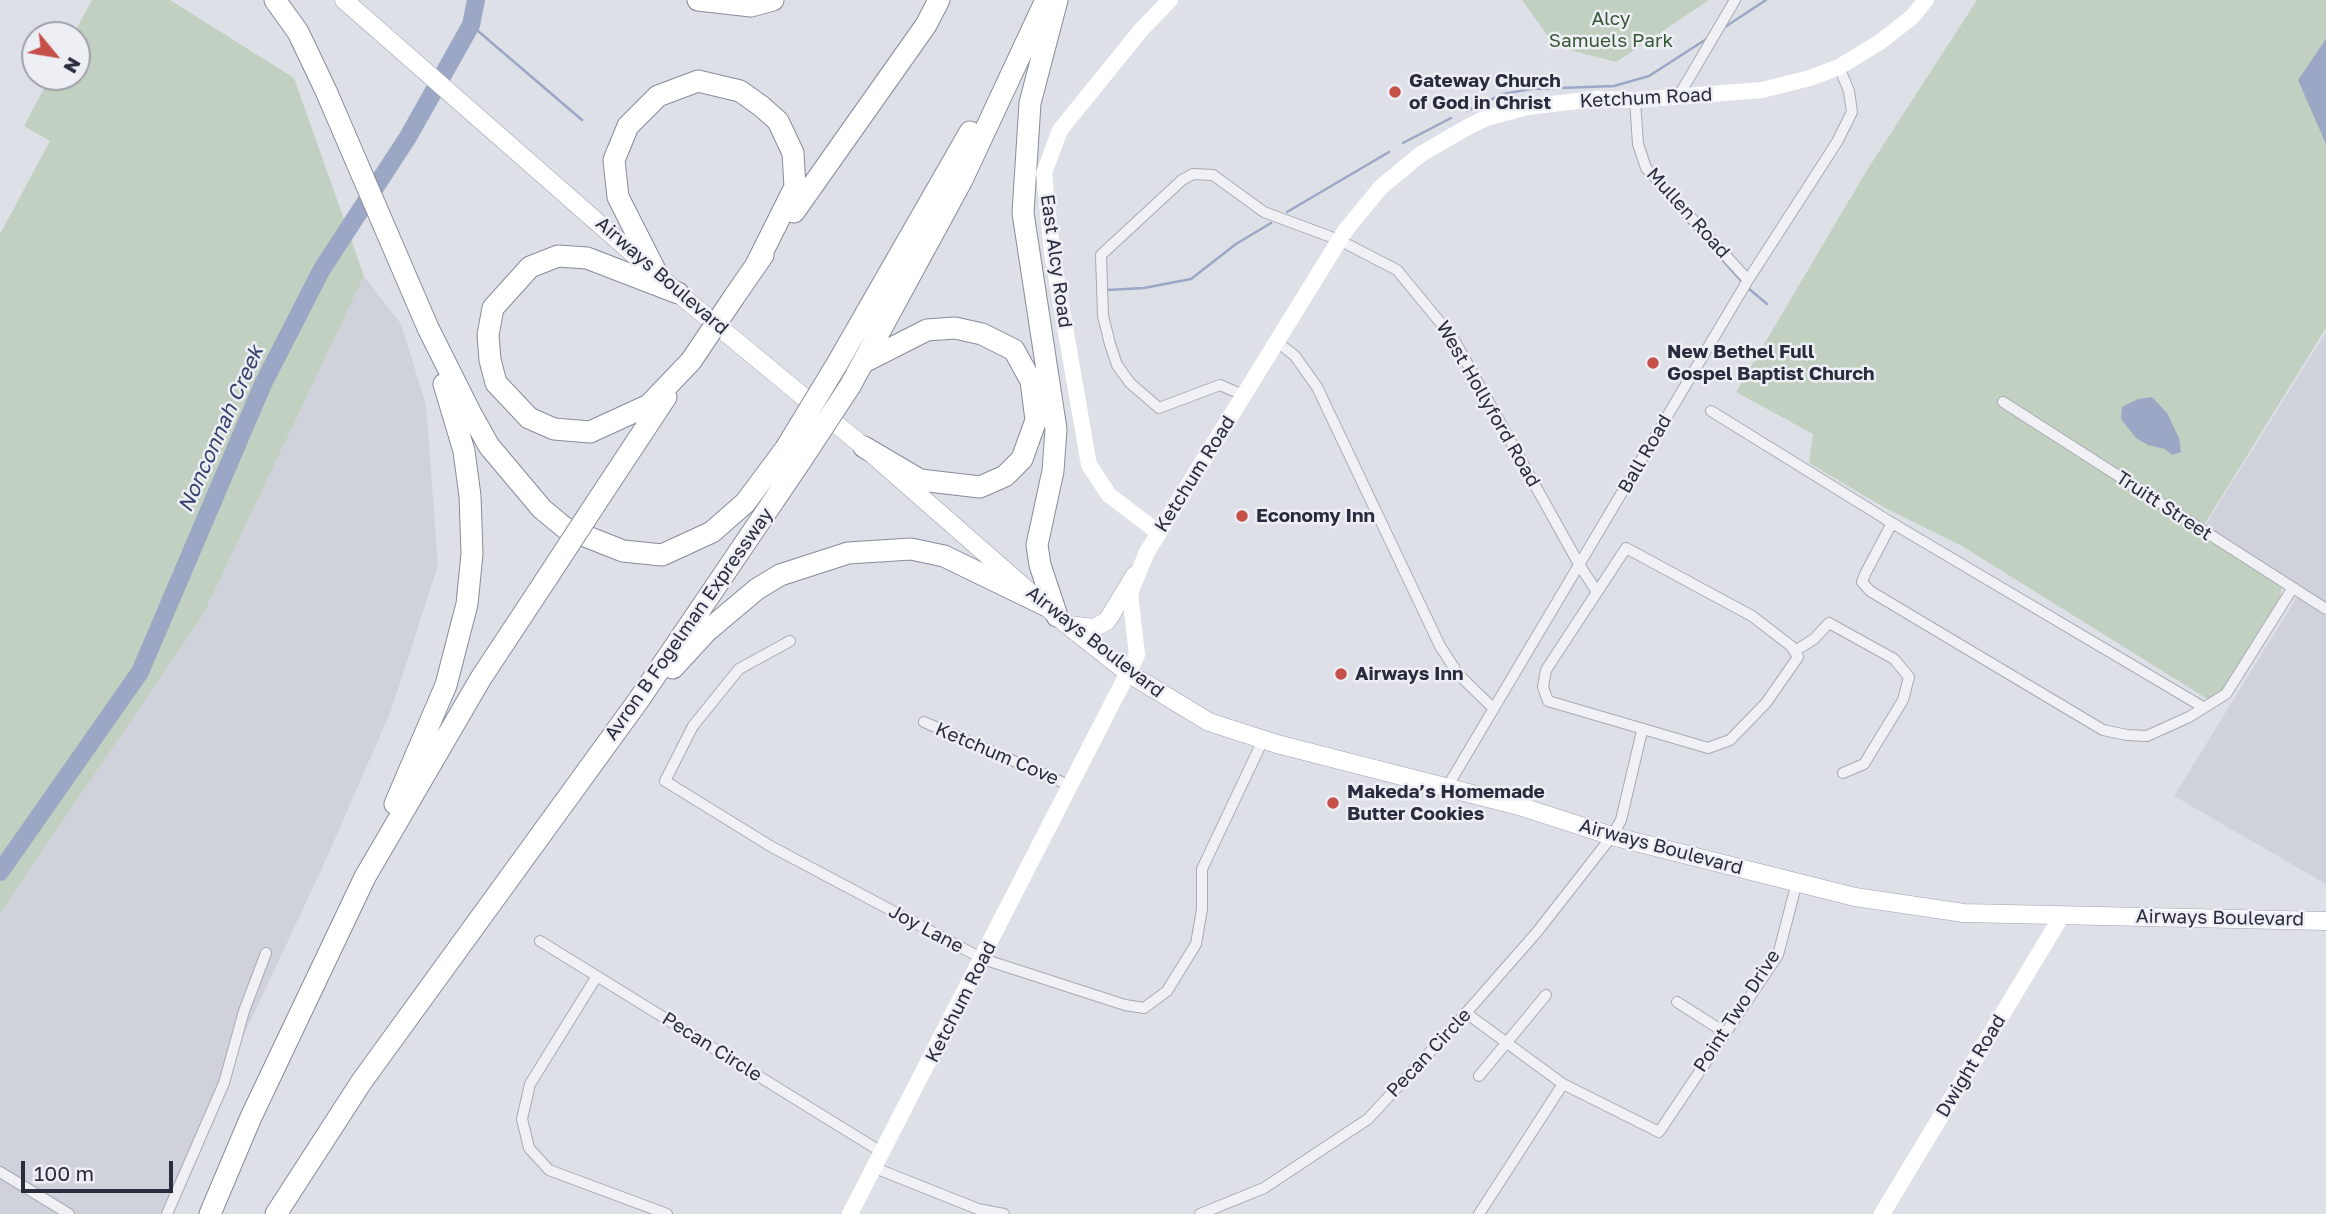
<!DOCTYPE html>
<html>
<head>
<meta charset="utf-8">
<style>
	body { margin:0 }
	#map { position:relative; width:2326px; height:1214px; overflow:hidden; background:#dee0e7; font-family:"Golos Text",sans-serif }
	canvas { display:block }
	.north { position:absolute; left:21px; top:21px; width:70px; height:70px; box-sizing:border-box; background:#edeff5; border:2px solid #9ea1ab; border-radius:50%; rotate:120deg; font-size:19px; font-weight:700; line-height:28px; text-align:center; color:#282c3d }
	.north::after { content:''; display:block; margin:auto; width:24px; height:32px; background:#c5504a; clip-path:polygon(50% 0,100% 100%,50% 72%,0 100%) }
	.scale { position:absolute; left:21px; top:1161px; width:152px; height:32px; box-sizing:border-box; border:4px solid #282c3d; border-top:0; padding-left:9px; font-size:21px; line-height:24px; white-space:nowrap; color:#282c3d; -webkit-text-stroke:5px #edeff5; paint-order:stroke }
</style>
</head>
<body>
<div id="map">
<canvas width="2326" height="1214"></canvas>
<div class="north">N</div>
<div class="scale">100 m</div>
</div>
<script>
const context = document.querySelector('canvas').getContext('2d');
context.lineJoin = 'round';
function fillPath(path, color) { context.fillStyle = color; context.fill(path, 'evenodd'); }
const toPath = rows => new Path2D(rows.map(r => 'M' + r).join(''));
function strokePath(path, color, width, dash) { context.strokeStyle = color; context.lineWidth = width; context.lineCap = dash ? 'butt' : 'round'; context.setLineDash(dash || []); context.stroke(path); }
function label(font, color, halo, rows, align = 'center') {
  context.font = font + ' "Golos Text",sans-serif'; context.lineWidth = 5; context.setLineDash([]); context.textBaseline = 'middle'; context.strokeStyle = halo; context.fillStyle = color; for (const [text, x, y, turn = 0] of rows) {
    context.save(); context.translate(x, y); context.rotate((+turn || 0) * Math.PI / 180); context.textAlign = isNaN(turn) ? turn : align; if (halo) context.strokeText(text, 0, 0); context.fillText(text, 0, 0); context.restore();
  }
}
const built = toPath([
	[364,276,401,324,426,405,438,565,391,711,323,866,160,1214,0,1214,0,913,203,615],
	[2326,332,2326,884,2174,796,2303,587,2205,526]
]);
const green = toPath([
	[92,0,170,0,294,78,364,276,203,615,0,913,0,234,50,141,24,126,50,77,77,77,77,35,73,35],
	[1522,0,1709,0,1616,62,1555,46],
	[1977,0,2326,0,2326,328,2204,525,2282,588,2278,604,2223,691,2209,700,1962,546,1885,508,1809,463,1813,434,1736,392,1867,170]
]);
const water = toPath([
	[2326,39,2326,144,2298,80],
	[2152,397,2167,413,2179,438,2181,452,2172,455,2165,449,2148,445,2136,438,2121,419,2122,407,2138,399]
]);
const stream = toPath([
	[471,25,582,120],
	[1725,27,1766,0],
	[1533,89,1614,86,1649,76,1708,38],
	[1467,111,1503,94,1531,89],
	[1403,143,1451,118],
	[1654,184,1743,283],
	[1287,212,1389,152],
	[1748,288,1767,304],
	[1107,290,1144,288,1191,279,1236,244,1271,223]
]);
const river = toPath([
	[0,872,140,672,263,384,322,269,408,137,471,25,476,0]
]);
const street = toPath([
	[1678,97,1735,0],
	[1635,100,1638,144,1646,168,1748,280],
	[1276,341,1295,356,1317,387,1440,646,1458,674,1492,707],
	[1243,395,1220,385,1159,408,1130,383,1117,365,1110,344,1103,316,1101,255,1182,180,1193,174,1213,175,1264,212,1339,240,1397,270,1453,338,1580,566,1597,592],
	[2003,402,2326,609],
	[1711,411,1892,523,2203,707],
	[1892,523,1865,574,1862,582,1870,591,2103,730,2127,735,2147,736,2189,717,2226,694,2292,589],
	[1626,548,1752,616,1791,646,1798,657,1766,703,1730,740,1708,748,1548,701,1543,687,1546,670,1626,548],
	[790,641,739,669,693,726,665,781,772,847,983,959,1125,1005,1144,1008,1167,991,1196,944,1202,909,1202,869,1263,740],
	[1795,651,1814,639,1829,623,1894,659,1909,677,1903,700,1864,764,1843,773],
	[924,722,1071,786],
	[1446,789,1748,280,1837,142,1852,112,1849,91,1839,67],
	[540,941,883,1153],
	[597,976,530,1084,522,1119,529,1148,549,1170,667,1214],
	[1677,1002,1724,1032],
	[1466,1013,1563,1084,1659,1132,1778,955,1797,882],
	[1479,1076,1546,995],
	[875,1168,978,1209,1004,1214],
	[0,1172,69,1214],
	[167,1214,224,1083,244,1011,266,953],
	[1200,1214,1264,1188,1368,1119,1466,1013,1537,932,1612,836,1621,820,1642,731],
	[1479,1214,1563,1084]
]);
const secondary = toPath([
	[1159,533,1109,495,1089,465,1052,252,1044,173,1060,130,1141,30,1170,0],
	[850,1214,1137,655,1130,593,1147,552,1345,231,1381,187,1421,154,1466,128,1486,118,1528,107,1593,99,1635,100,1762,90,1810,78,1839,67,1880,42,1912,17,1926,0],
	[1882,1214,2061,917]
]);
const primary = toPath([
	[344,0,678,293,864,447,1066,624,1128,673,1209,722,1277,744,1519,806,1612,836,1855,897,1964,913,2326,921],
	[1069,625,1094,628,1107,621,1135,575]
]);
const highway = toPath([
	[275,0,298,32,326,91,428,328,470,412,489,446,542,509,565,528,623,551,662,555,712,532,745,503,786,448],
	[698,0,751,6,773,0],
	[1057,0,1030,103,1023,213,1056,429,1053,471,1037,545,1040,565,1057,616],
	[794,212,926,25,939,0],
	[655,270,618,197,614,160,628,126,658,96,698,81,740,91,761,106,778,121,793,153,795,187,756,265],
	[678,293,587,258,558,256,530,267,493,308,488,335,490,360,496,383,529,418,554,429,590,432,649,405,691,361],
	[734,297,763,255],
	[837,364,970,132],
	[850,386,962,180,1046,0],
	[864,447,920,480,980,487,1005,476,1022,459,1036,420,1031,381,1014,350,982,334,955,328,927,330,864,362],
	[596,503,666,397],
	[673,668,707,631,757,589,780,575,848,553,911,549,944,556,1045,605],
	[395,804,446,685,467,604,472,554,470,496,464,451,444,384],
	[210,1214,251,1117,365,877,481,678,547,578],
	[276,1214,362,1081,638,701,802,459]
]);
const highwayBridge = toPath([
	[691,361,734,297],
	[786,448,837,364],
	[802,459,850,386],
	[547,578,596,503]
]);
const markers = [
	[1395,92,7,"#c5504a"],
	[1653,363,7,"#c5504a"],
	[1242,516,7,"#c5504a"],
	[1341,674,7,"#c5504a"],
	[1333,803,7,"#c5504a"]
];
const parkNames = [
	["Alcy",1611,19],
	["Samuels Park",1611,41]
];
const poiNames = [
	["Gateway Church",1409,81],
	["of God in Christ",1409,103],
	["New Bethel Full",1667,352],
	["Gospel Baptist Church",1667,374],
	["Economy Inn",1256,516],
	["Airways Inn",1355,674],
	["Makeda’s Homemade",1347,792],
	["Butter Cookies",1347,814]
];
const streetNames = [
	["Ketchum Road",1646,98,-3],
	["Mullen Road",1688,213,48],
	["East Alcy Road",1056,261,82],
	["Airways Boulevard",662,276,41],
	["West Hollyford Road",1488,404,60],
	["Ball Road",1645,454,-60],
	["Ketchum Road",1195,474,-58],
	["Truitt Street",2164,506,33],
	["Avron B Fogelman Expressway",689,624,-55],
	["Airways Boulevard",1095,642,38],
	["Ketchum Cove",997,754,23],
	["Airways Boulevard",1661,847,15],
	["Airways Boulevard",2220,918,1],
	["Joy Lane",926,929,28],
	["Ketchum Road",961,1002,-63],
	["Point Two Drive",1737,1011,-57],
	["Pecan Circle",712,1047,32],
	["Pecan Circle",1429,1053,-47],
	["Dwight Road",1971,1066,-59]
];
const waterNames = [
	["Nonconnah Creek",221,429,-66]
];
fillPath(built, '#d0d2db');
fillPath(green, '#c1d0c0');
fillPath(water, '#9ba7c5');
strokePath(stream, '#9ba7c5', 2.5);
strokePath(river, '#9ba7c5', 18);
strokePath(street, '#a7aab4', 12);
strokePath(primary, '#9ea2b2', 19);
strokePath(highway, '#878b9c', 23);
strokePath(street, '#f1f1f5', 10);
strokePath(secondary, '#fff', 16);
strokePath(primary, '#fff', 18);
strokePath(highway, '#fff', 21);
strokePath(highwayBridge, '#878b9c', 23, []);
strokePath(highwayBridge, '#fff', 21);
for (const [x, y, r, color] of markers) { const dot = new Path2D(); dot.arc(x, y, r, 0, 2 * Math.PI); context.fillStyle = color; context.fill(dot); strokePath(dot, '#edeff5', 2.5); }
label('19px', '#375737', '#edeff5', parkNames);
label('bold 19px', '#282c3d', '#edeff5', poiNames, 'left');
label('19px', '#282c3d', '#edeff5', streetNames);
label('italic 21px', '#35436e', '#edeff5', waterNames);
</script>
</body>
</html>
